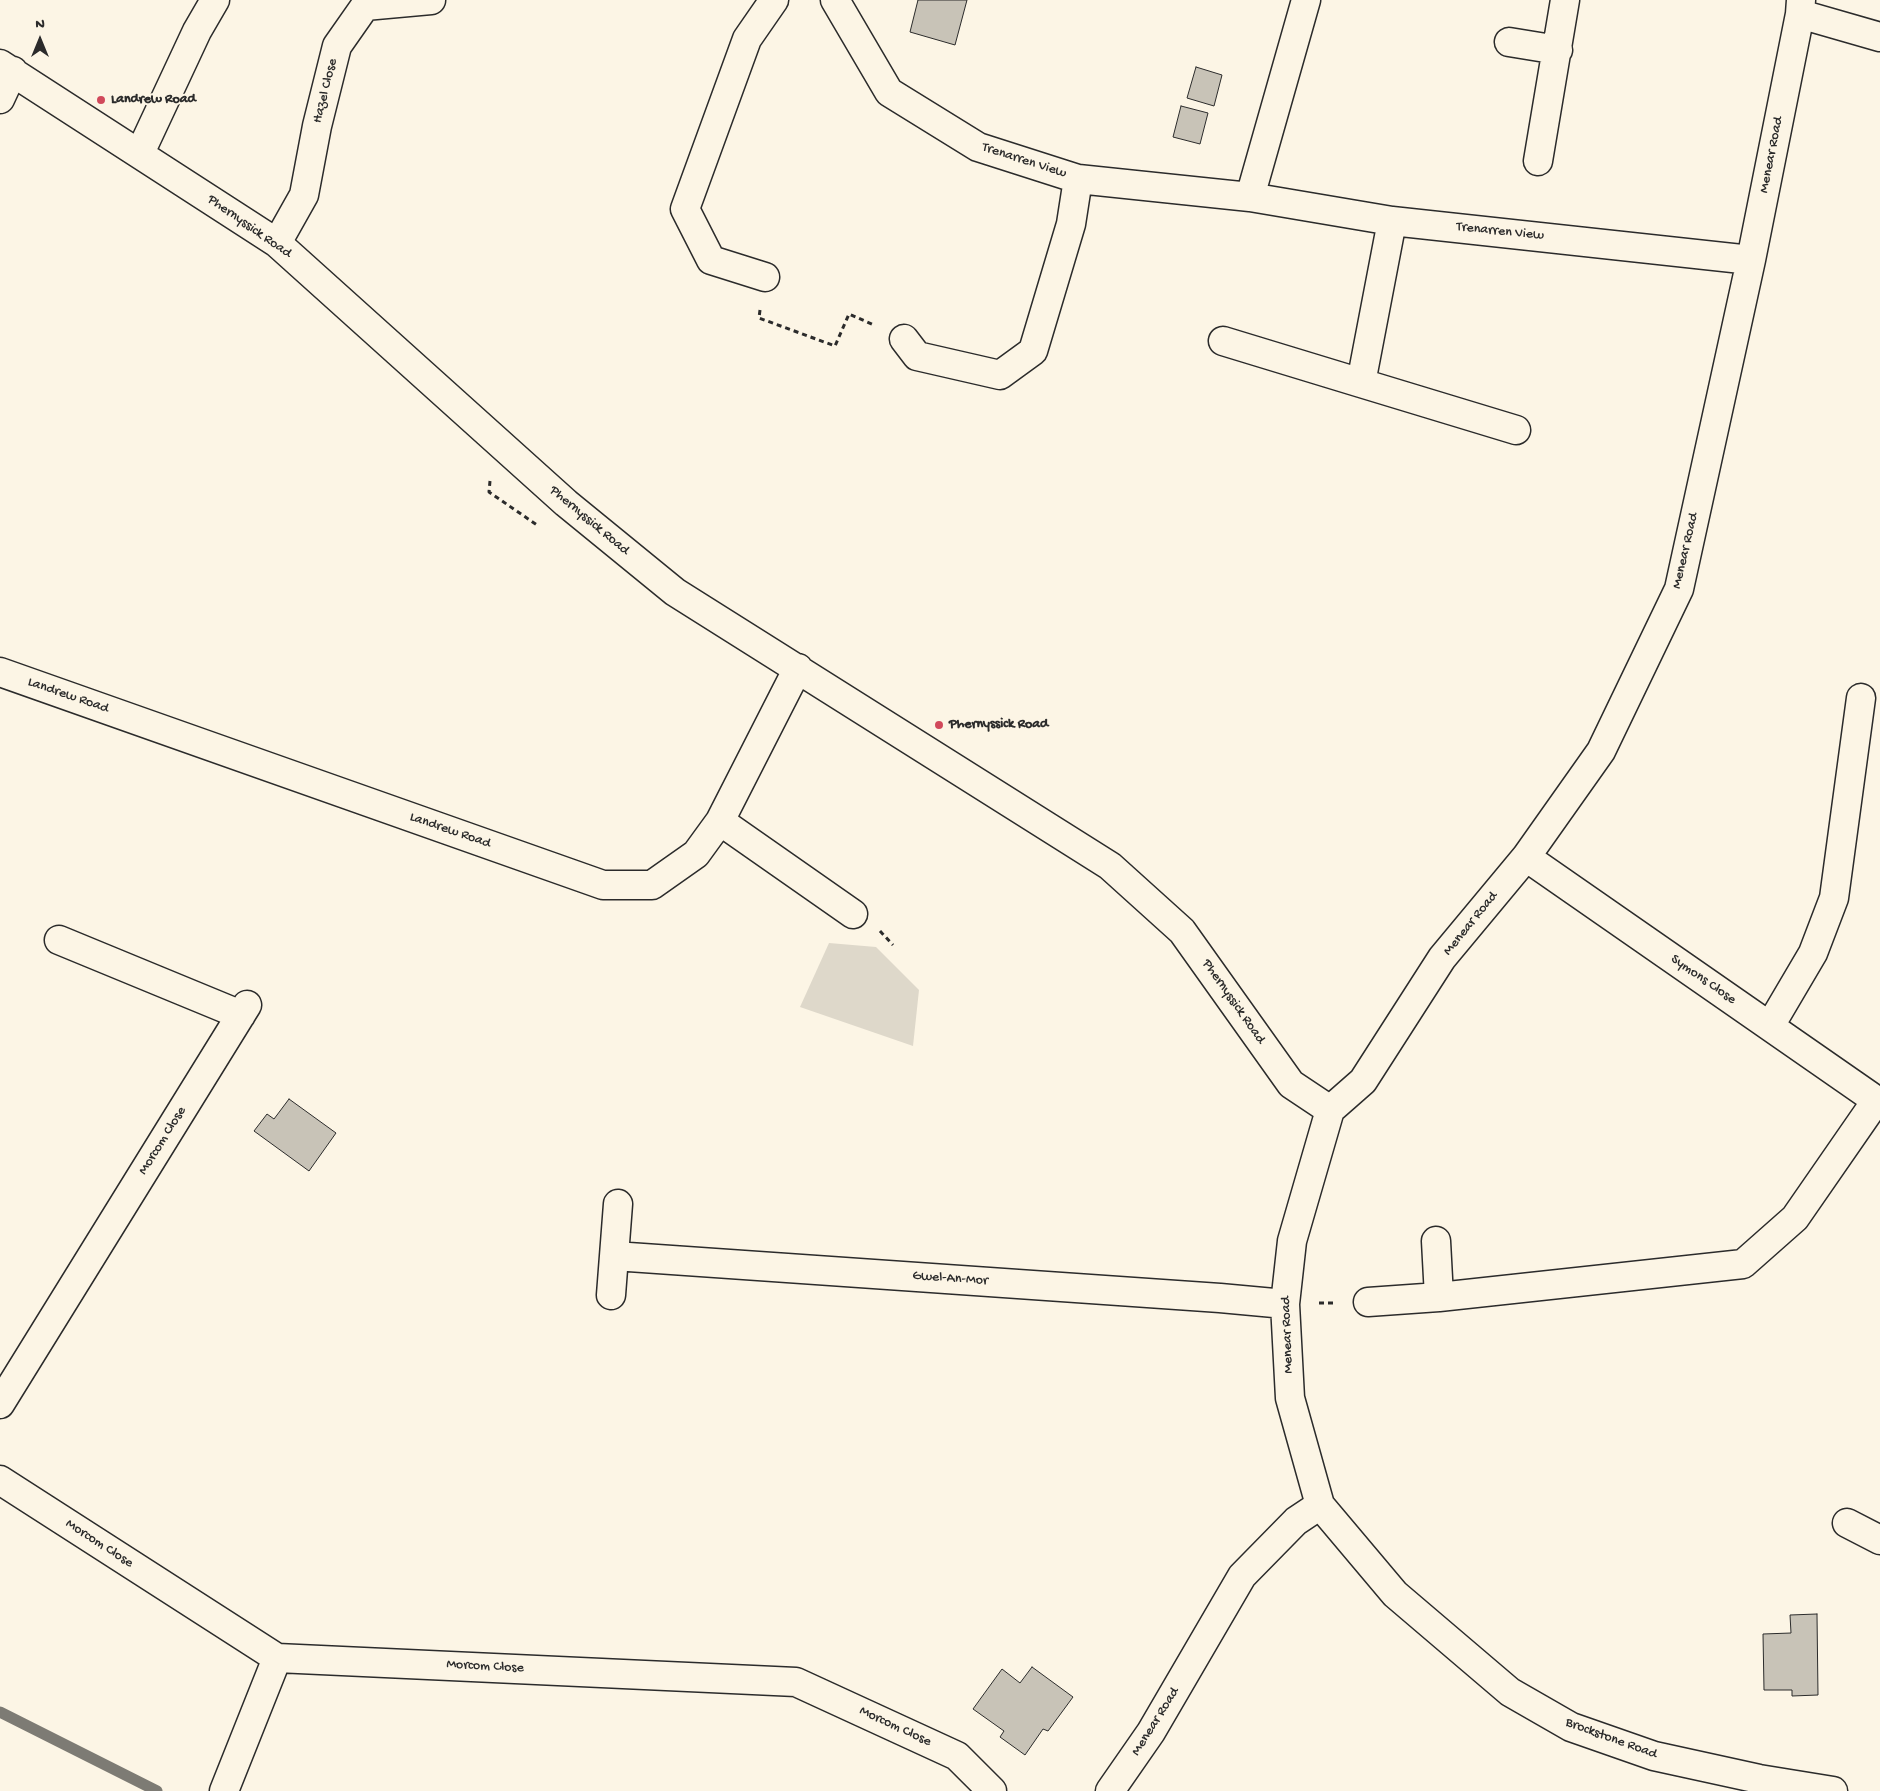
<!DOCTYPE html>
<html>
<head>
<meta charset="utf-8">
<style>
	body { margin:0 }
	#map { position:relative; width:1880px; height:1791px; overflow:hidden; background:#fcf5e5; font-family:"Gochi Hand",sans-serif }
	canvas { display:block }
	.north { position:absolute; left:15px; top:15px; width:50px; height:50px; -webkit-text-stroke:4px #fcf5e5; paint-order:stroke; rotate:0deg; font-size:14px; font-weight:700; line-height:20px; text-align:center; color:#2b2b2b }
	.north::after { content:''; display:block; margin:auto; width:18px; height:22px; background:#2b2b2b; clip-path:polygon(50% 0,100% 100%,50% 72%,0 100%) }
</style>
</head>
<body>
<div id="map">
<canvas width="1880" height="1791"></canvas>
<div class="north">N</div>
</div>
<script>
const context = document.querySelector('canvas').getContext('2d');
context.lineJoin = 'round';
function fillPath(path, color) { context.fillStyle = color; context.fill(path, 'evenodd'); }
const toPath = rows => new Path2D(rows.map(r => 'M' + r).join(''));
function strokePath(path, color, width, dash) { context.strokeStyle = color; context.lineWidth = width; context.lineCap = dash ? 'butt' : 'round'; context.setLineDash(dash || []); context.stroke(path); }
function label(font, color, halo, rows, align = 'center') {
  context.font = font + ' "Gochi Hand",sans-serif'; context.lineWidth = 4; context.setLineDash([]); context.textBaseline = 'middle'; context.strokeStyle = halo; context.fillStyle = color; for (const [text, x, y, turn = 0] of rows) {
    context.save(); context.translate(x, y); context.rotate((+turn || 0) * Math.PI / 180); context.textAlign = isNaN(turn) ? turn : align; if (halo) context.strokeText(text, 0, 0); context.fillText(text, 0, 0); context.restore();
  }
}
const green = toPath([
	[829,943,876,947,919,990,913,1046,800,1007]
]);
const stream = toPath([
	[0,1712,157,1791]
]);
const building = toPath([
	[918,0,967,0,955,45,910,32,918,0],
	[1196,67,1222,75,1214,106,1187,98,1196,67],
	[1181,106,1208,113,1200,144,1173,137,1181,106],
	[289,1099,336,1133,309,1171,254,1131,267,1114,274,1119,289,1099],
	[1817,1614,1818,1695,1792,1696,1792,1690,1764,1690,1763,1634,1791,1633,1790,1615,1817,1614],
	[1032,1667,1073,1697,1048,1731,1043,1729,1025,1755,1000,1737,1004,1731,973,1709,1002,1669,1020,1683,1032,1667]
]);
const path = toPath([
	[760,310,759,318,835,346,849,314,874,325],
	[490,481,489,492,537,525],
	[880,931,893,945],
	[1319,1303,1335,1303]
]);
const minor = toPath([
	[835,0,889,92,978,147,1078,179,1250,197,1392,221,1751,260],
	[1801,0,1800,14,1751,260,1679,589,1601,751,1526,857,1442,958,1363,1081,1330,1110,1292,1241,1285,1304,1290,1398,1320,1505,1395,1594,1510,1692,1571,1727,1654,1756,1759,1779,1833,1791],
	[1800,14,1880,37],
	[1509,42,1558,50],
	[0,64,277,243,566,503,675,592,1110,866,1182,931,1291,1084,1330,1110],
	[0,99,13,71],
	[140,153,197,31,215,0],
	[1538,161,1565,0],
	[1250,197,1306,0],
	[1392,221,1361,383,1516,430],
	[277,243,304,195,317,126,337,46,365,6,431,0],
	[765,277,711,260,685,209,747,39,774,0],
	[904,339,917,356,1000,375,1033,351,1071,224,1078,179],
	[1223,341,1361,383],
	[0,672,603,885,652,885,696,854,720,821,798,668],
	[720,821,853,914],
	[1526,857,1880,1103],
	[59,940,241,1015],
	[1770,1026,1813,953,1834,898,1861,698],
	[1436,1241,1439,1297],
	[614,1256,1220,1298,1285,1304],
	[611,1295,618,1204],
	[1368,1302,1439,1297,1743,1264,1795,1218,1876,1101],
	[0,1404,247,1005],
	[0,1480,277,1658,796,1682,957,1756,992,1791],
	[1847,1523,1880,1540],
	[224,1791,277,1658],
	[1110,1791,1151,1732,1242,1576,1296,1521,1320,1505]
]);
const markers = [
	[101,100,5,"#d1495b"],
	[939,725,5,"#d1495b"]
];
const streetNames = [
	["Hazel Close",326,91,-76],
	["Menear Road",1772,155,-79],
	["Trenarren View",1024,161,18],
	["Phernyssick Road",249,227,35],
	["Trenarren View",1500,232,6],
	["Phernyssick Road",589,521,40],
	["Menear Road",1686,551,-77],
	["Landrew Road",68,696,19],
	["Landrew Road",450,831,19],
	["Menear Road",1471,924,-51],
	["Symons Close",1703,980,35],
	["Phernyssick Road",1233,1002,55],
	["Morcom Close",163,1141,-58],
	["Gwel-An-Mor",950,1279,4],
	["Menear Road",1288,1335,-92],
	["Morcom Close",99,1544,33],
	["Morcom Close",485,1667,3],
	["Menear Road",1156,1722,-58],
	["Morcom Close",895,1727,25],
	["Brockstone Road",1611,1739,20]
];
const poiNames = [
	["Landrew Road",111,100],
	["Phernyssick Road",949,725]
];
fillPath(green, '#ded8ca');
strokePath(stream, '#7d7b74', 11);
fillPath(building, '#c8c3b7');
strokePath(building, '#2b2b2b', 1);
strokePath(minor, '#2b2b2b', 31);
strokePath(path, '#2b2b2b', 3, [5, 4]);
strokePath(minor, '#fcf5e5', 28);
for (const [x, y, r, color] of markers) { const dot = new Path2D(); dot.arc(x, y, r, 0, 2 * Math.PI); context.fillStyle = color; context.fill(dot); strokePath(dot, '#fcf5e5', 2); }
label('14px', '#2b2b2b', '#fcf5e5', streetNames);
label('bold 14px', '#2b2b2b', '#fcf5e5', poiNames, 'left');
</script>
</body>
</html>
